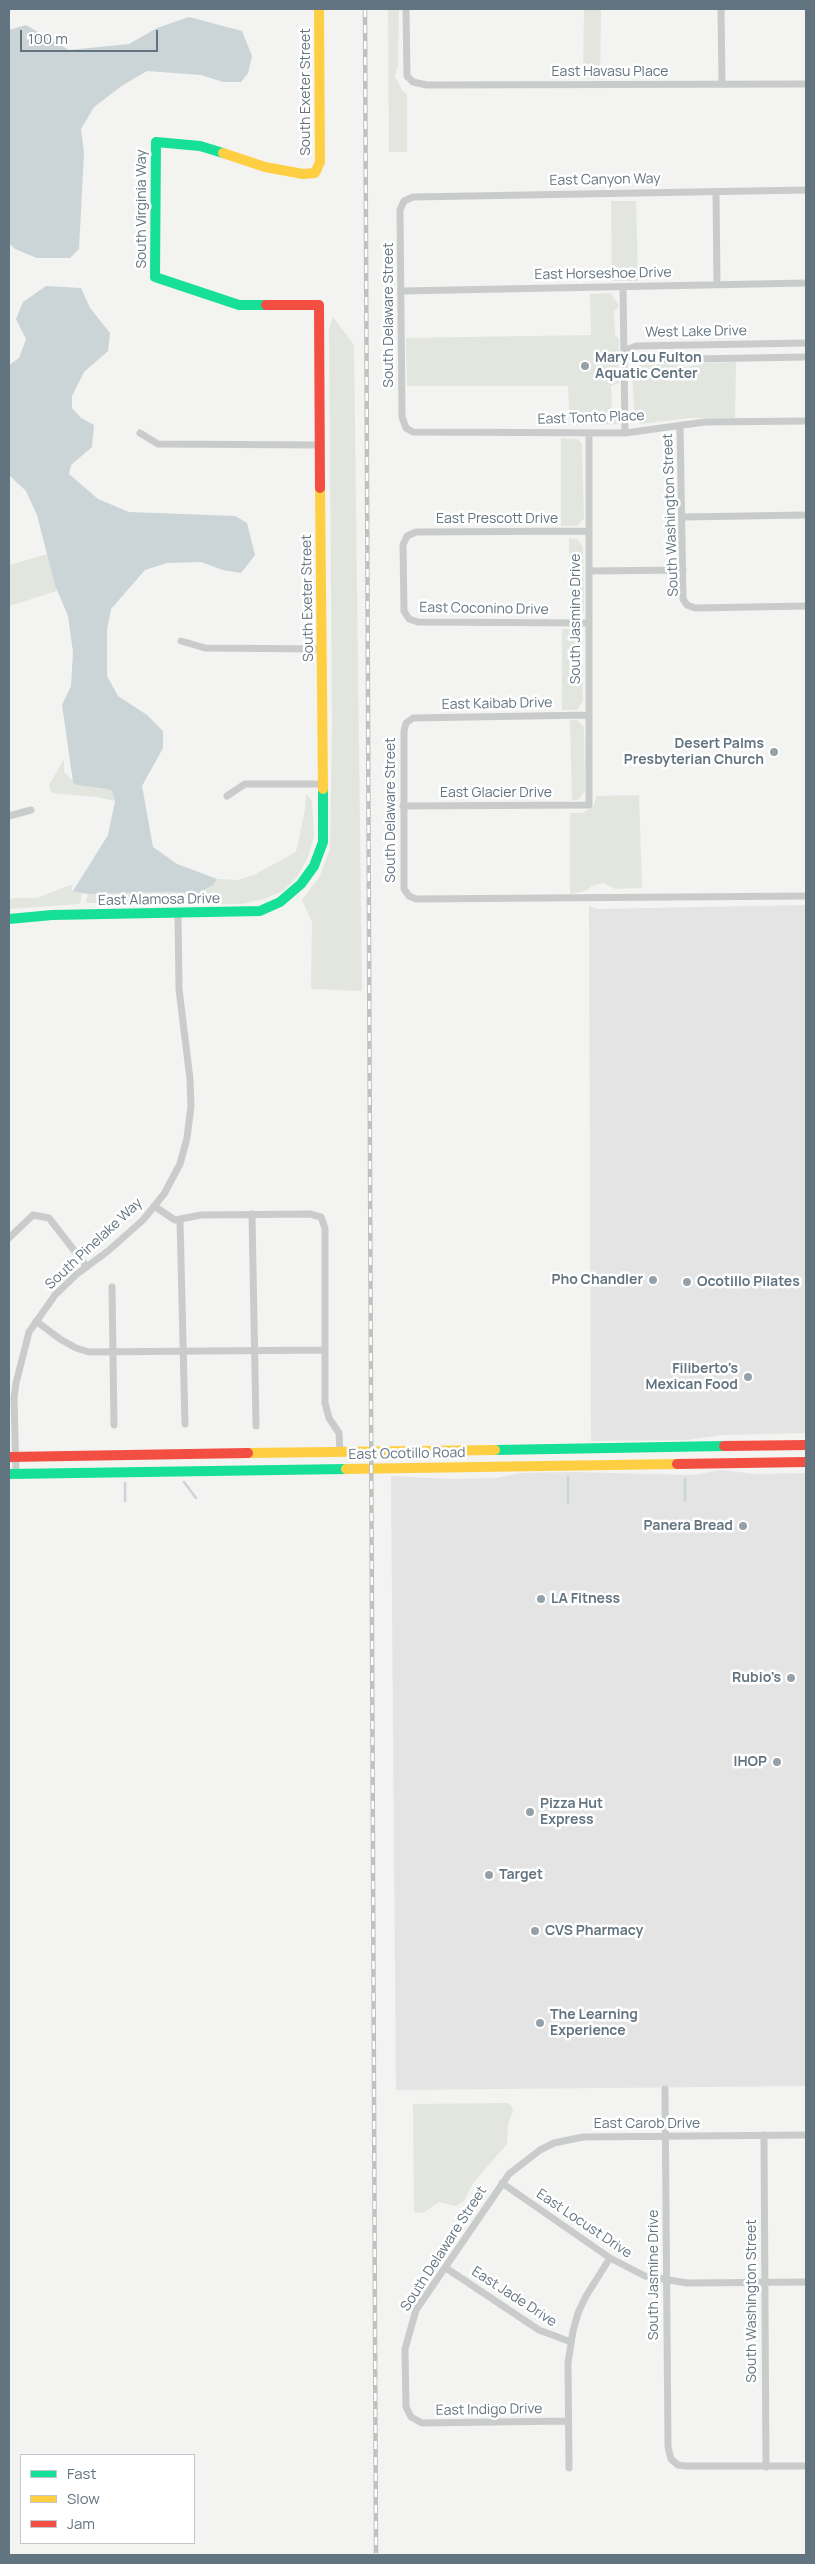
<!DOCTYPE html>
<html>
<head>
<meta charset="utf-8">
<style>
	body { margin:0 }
	#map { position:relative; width:815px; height:2564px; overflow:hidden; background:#f3f3f1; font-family:Manrope,sans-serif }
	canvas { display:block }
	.frame { position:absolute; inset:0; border:10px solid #637481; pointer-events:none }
	.legend { position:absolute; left:20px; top:2454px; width:175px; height:90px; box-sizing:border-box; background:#fff; border:1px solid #c1c7cd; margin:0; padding:6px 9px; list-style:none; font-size:15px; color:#637481 }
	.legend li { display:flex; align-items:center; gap:10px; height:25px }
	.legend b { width:25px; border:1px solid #c1c7cd }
	.scale { position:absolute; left:20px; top:30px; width:138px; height:22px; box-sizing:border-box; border:2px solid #637481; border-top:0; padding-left:6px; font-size:15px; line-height:18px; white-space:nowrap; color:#637481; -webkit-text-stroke:4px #fff; paint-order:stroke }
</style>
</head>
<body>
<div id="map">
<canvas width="815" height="2564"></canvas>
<div class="frame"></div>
<ul class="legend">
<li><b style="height:6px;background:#16e098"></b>Fast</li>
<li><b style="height:6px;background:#ffcf43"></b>Slow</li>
<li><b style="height:6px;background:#f24e42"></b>Jam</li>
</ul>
<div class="scale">100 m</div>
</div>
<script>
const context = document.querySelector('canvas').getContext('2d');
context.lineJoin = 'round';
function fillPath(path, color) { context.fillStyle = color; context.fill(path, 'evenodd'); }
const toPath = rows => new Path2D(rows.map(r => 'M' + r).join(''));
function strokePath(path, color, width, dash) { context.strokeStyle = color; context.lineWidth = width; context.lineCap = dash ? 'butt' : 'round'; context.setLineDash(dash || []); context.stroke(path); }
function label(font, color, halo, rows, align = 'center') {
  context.font = font + ' Manrope,sans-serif'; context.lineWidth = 5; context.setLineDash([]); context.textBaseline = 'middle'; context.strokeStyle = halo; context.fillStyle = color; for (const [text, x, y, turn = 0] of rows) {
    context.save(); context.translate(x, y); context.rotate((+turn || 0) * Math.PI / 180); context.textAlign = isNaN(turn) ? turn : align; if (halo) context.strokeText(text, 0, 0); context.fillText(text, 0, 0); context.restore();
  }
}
const built = toPath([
	[806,905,806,1433,722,1435,686,1440,591,1441,589,906,597,909],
	[722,1470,755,1474,806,1473,806,2086,396,2090,391,1476,452,1479,496,1478,520,1473,574,1472,692,1475]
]);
const green = toPath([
	[388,9,399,9,398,64,395,76,402,90,407,94,407,152,389,152],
	[584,9,601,9,600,79,583,79],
	[611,201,636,201,638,281,612,281],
	[611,293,618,304,618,308,614,311,615,335,619,339,619,383,611,386,612,409,619,410,619,424,570,425,568,386,407,386,406,338,591,335,590,294],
	[333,317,354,345,362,991,311,989,312,922,302,900,320,876,330,849,332,726,329,329],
	[736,362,735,418,689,418,640,424,635,416,632,378,639,365,677,363,687,367,703,363],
	[561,438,577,439,582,444,584,519,577,526,561,526],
	[569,538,577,539,583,547,584,611,579,618,570,618],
	[48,554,57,591,9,606,9,565],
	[562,629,575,629,582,637,583,701,577,710,562,710],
	[570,720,577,720,584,727,585,791,579,799,572,801],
	[64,759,64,772,77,785,107,789,112,791,115,801,97,797,52,793,49,785],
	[306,794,312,800,314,836,308,857,297,877,283,891,264,899,241,904,86,903,88,894,160,892,199,893,213,885,217,879,238,880,254,875,296,852,305,810],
	[639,795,642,888,615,889,603,883,592,886,586,891,570,894,570,813,583,813,594,805,596,796],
	[73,884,71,890,82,893,80,904,9,909,9,900,14,898,37,898],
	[508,2103,512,2107,513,2112,508,2124,507,2144,473,2183,464,2201,456,2206,439,2202,423,2213,414,2212,413,2104]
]);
const water = toPath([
	[189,17,242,31,252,56,248,73,241,82,223,82,201,75,147,71,123,85,94,107,81,129,84,152,79,249,70,258,37,258,15,249,9,243,9,30,26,25,69,50,129,44,157,28],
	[46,286,81,288,90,308,110,333,108,351,84,372,72,396,72,408,81,418,94,425,92,447,71,465,69,474,98,499,129,512,235,516,247,523,255,555,241,573,223,570,201,562,167,563,145,570,111,609,107,630,107,676,118,696,147,715,163,731,163,748,142,786,153,847,177,864,217,879,213,885,199,893,160,892,88,894,73,891,108,835,115,801,112,791,107,789,77,785,73,782,62,705,71,686,73,652,68,616,55,585,37,515,26,491,9,475,9,365,19,358,26,339,16,319,23,302]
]);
const stream = toPath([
	[685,1479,685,1500],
	[184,1482,196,1498],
	[125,1483,125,1501],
	[568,1503,568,1477]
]);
const street = toPath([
	[406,9,407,76,413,82,427,85,806,84],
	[721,9,722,84],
	[806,190,413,197,404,201,400,210,402,417,406,428,413,432,625,433,705,422,806,421],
	[716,192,717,284],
	[623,287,625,433],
	[401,291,806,283],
	[624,351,636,360,806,357],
	[624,351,636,346,806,343],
	[680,425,683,599,687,605,695,608,806,606],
	[140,433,158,444,319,445],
	[683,517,806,515],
	[589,531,416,532,407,536,403,545,404,611,409,619,418,622,589,623],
	[589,571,683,570],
	[181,641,205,648,322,649],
	[589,715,413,718,406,723,404,731,404,889,409,896,416,899,806,896],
	[227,796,245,784,323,784],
	[403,806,589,805,589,433],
	[9,816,31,810],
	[154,1206,175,1220,201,1215,310,1214,321,1217,325,1228,325,1403,329,1418,339,1433,340,1453],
	[252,1214,256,1426],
	[180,1220,185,1424],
	[9,1238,33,1215,49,1218,87,1267],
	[112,1287,114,1425],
	[36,1321,60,1339,76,1348,89,1352,325,1350],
	[16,1474,14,1398,16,1383,29,1332,55,1295,77,1274,108,1251,143,1220,164,1194,180,1164,187,1138,191,1106,190,1079,179,989,178,914],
	[665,2089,668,2447,671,2459,678,2465,686,2466,806,2466],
	[764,2135,766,2467],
	[502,2183,610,2258,645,2276,687,2283,806,2282],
	[446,2268,539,2330,571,2342],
	[568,2421,422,2423,411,2417,406,2407,405,2349,416,2310,509,2174,540,2150,554,2143,583,2137,806,2135],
	[569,2468,568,2363,573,2331,578,2313,586,2296,610,2258]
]);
const fast = toPath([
	[223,153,200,146,156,142,155,277,239,305,266,305],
	[9,919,52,915,260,911,280,902,301,884,314,866,323,842,323,789],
	[495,1450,724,1446],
	[9,1474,346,1469]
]);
const slow = toPath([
	[223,153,265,167,303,174,315,173,320,162,319,9],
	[320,488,323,789],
	[248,1453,495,1450],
	[346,1469,677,1464]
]);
const jam = toPath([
	[266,305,319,305,320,488],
	[724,1446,806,1445],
	[9,1457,248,1453],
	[677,1464,806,1462]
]);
const rail = toPath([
	[365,9,376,2555]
]);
const markers = [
	[585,366,5,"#95a0a8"],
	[774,752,5,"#95a0a8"],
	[653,1280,5,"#95a0a8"],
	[687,1282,5,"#95a0a8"],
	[748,1377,5,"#95a0a8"],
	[743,1526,5,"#95a0a8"],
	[541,1599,5,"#95a0a8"],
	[791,1678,5,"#95a0a8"],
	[777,1762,5,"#95a0a8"],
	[530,1812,5,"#95a0a8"],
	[489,1875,5,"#95a0a8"],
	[535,1931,5,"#95a0a8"],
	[540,2023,5,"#95a0a8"]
];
const streetNames = [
	["East Havasu Place",610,72],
	["South Exeter Street",306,92,-90],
	["East Canyon Way",605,180,-1],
	["South Virginia Way",142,209,-90],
	["East Horseshoe Drive",603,274,-1],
	["South Delaware Street",389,315,-90],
	["West Lake Drive",696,332,-1],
	["East Tonto Place",591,418,-2],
	["South Washington Street",671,515,-92],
	["East Prescott Drive",497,519],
	["South Exeter Street",308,598,-91],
	["East Coconino Drive",484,609,1],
	["South Jasmine Drive",576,619,-90],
	["East Kaibab Drive",497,704,-1],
	["East Glacier Drive",496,793],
	["South Delaware Street",391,810,-90],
	["East Alamosa Drive",159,900,-1],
	["South Pinelake Way",94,1244,-43],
	["East Ocotillo Road",407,1454,-1],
	["East Carob Drive",647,2124],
	["East Locust Drive",584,2224,34],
	["South Delaware Street",444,2249,-57],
	["South Jasmine Drive",654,2275,-90],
	["East Jade Drive",514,2297,33],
	["South Washington Street",752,2301,-90],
	["East Indigo Drive",489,2410,-1]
];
const poiNames = [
	["Mary Lou Fulton",595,358],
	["Aquatic Center",595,374],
	["Desert Palms",764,744,"right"],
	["Presbyterian Church",764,760,"right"],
	["Pho Chandler",643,1280,"right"],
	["Ocotillo Pilates",697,1282],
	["Filiberto's",738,1369,"right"],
	["Mexican Food",738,1385,"right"],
	["Panera Bread",733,1526,"right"],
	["LA Fitness",551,1599],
	["Rubio's",781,1678,"right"],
	["IHOP",767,1762,"right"],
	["Pizza Hut",540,1804],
	["Express",540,1820],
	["Target",499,1875],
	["CVS Pharmacy",545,1931],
	["The Learning",550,2015],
	["Experience",550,2031]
];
fillPath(built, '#e3e4e3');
fillPath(green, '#e2e6df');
fillPath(water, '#cbd4d6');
strokePath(stream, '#cbd4d6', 2.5);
strokePath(street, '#cacccc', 7);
strokePath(fast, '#16e098', 10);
strokePath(slow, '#ffcf43', 10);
strokePath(jam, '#f24e42', 10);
strokePath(rail, '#c0c1c1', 4.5);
strokePath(rail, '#fff', 2.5, [8]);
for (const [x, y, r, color] of markers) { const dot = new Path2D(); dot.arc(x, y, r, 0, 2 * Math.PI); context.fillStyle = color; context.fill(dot); strokePath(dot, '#fff', 2); }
label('14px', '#637481', '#fff', streetNames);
label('bold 14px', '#637481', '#fff', poiNames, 'left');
</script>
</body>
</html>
